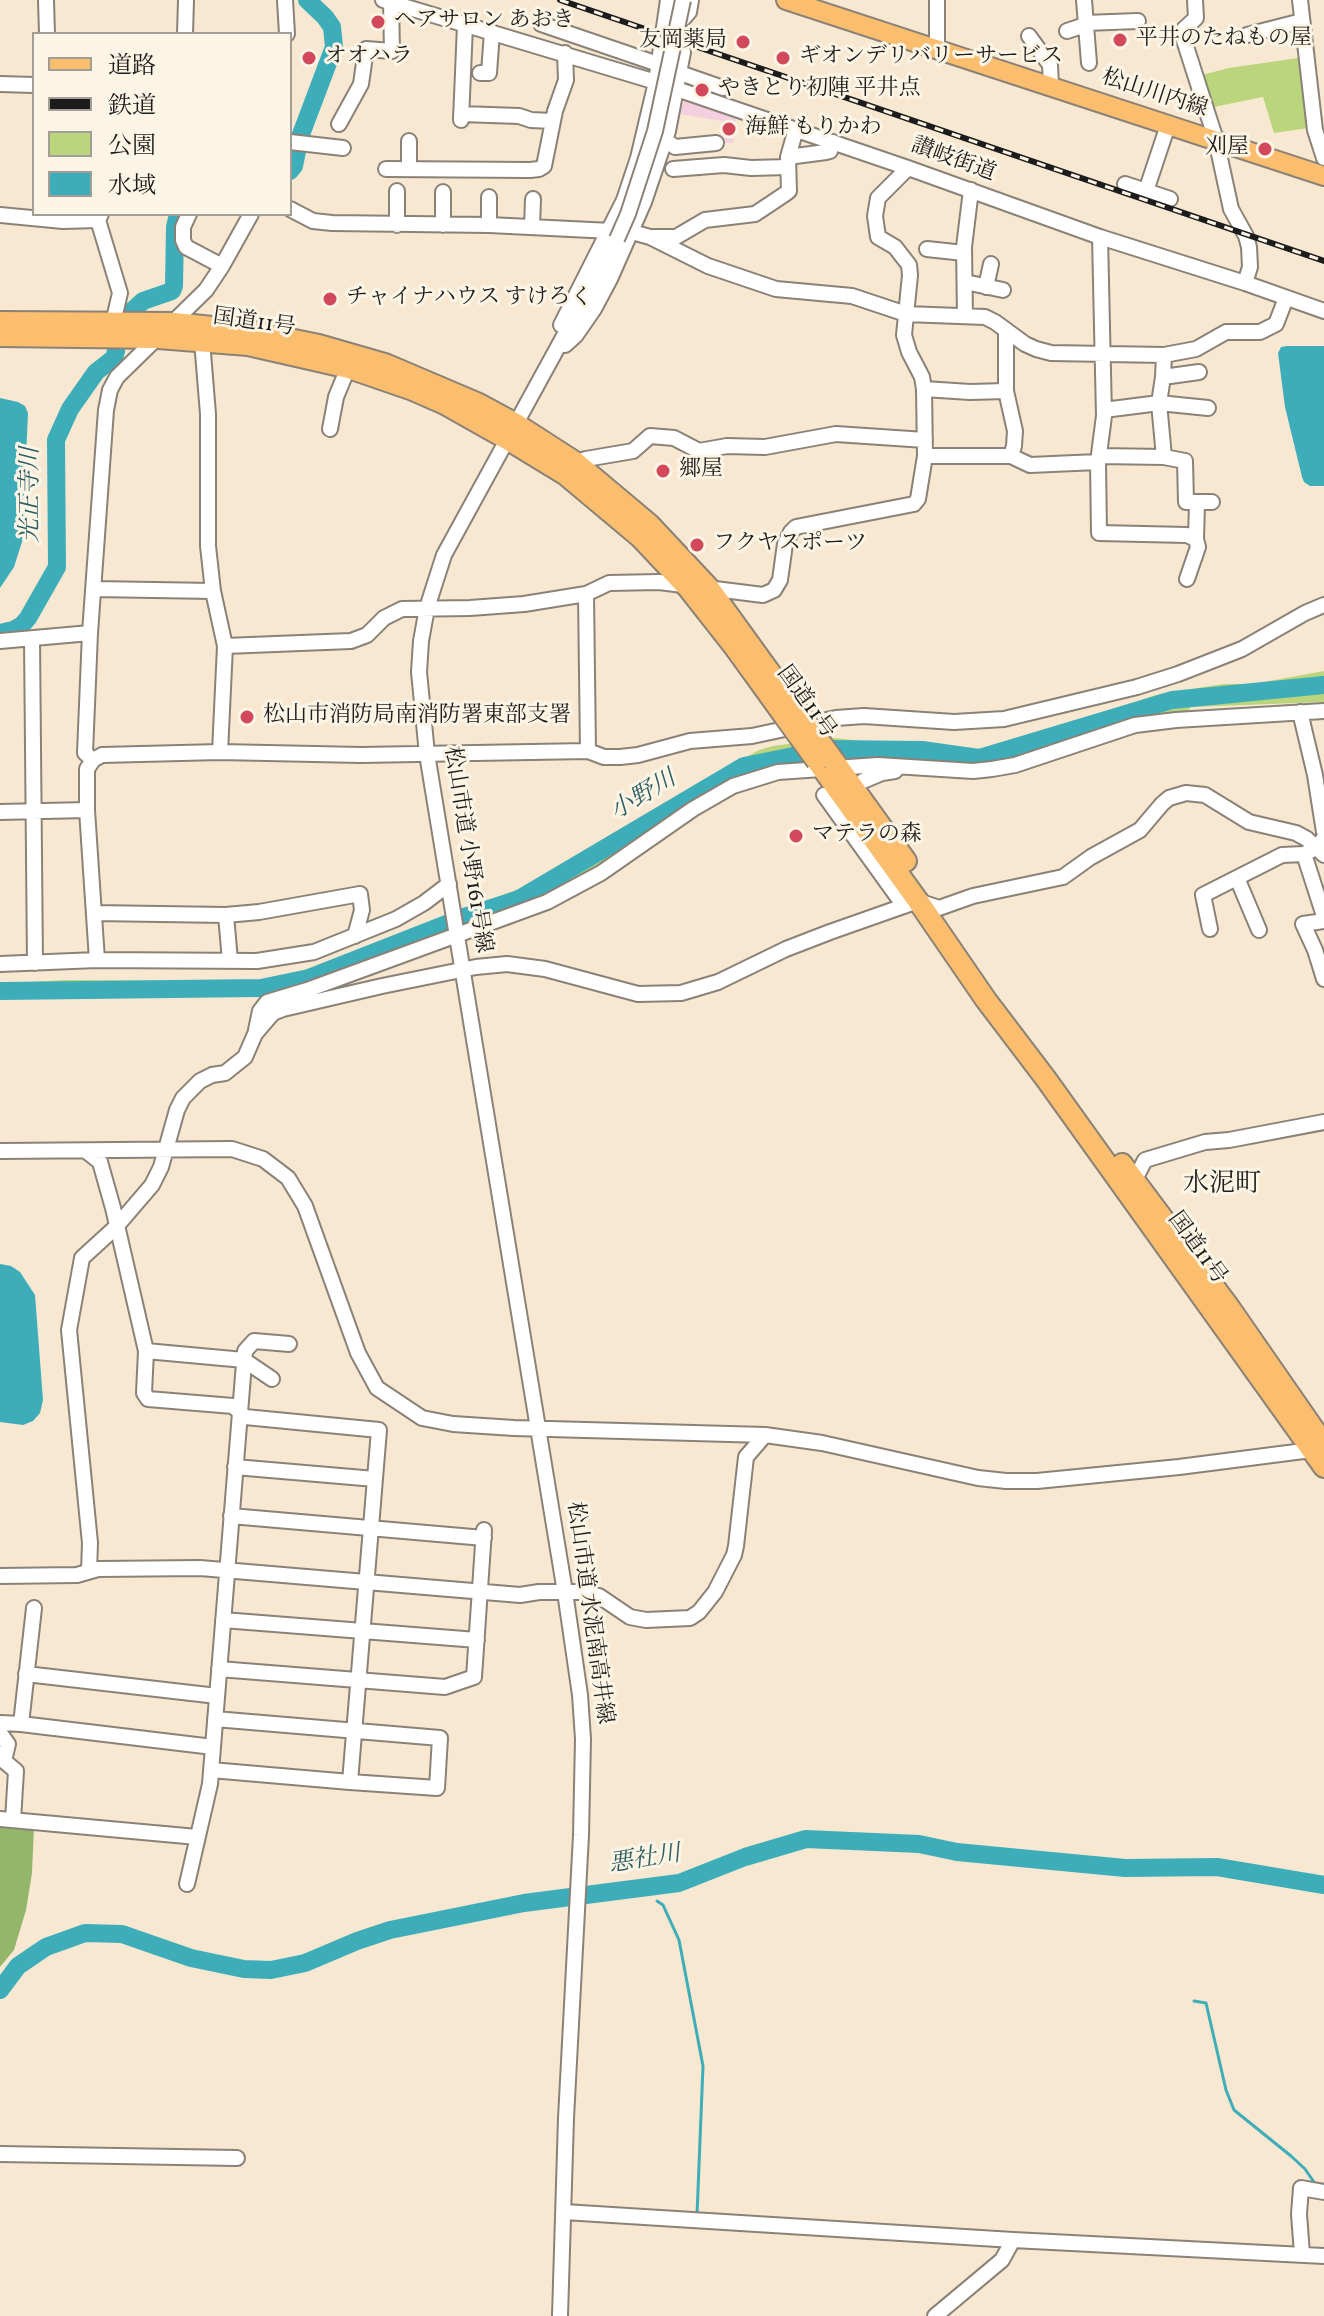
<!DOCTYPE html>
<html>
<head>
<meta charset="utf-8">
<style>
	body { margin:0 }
	#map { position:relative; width:1324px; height:2316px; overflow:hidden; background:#f8e8d2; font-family:Vollkorn,"Noto Serif JP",serif }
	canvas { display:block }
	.legend { position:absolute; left:32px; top:32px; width:260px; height:184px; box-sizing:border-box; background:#fcf5e5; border:2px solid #a29e95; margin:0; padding:10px 14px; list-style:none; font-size:24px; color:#1c1c1c }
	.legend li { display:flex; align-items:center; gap:16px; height:40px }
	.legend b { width:40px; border:2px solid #a29e95 }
</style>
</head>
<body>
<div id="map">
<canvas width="1324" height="2316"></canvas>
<ul class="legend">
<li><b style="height:10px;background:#fbbd6e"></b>道路</li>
<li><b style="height:10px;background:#1c1c1c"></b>鉄道</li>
<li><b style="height:22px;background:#bad57b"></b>公園</li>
<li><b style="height:22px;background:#3eadba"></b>水域</li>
</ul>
</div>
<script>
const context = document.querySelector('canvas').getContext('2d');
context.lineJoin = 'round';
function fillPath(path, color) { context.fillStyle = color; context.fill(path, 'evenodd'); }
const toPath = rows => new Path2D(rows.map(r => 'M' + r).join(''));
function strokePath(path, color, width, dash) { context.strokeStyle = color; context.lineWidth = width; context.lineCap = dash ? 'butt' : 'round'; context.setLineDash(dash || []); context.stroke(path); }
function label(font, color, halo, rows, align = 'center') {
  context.font = font + ' Vollkorn,"Noto Serif JP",serif'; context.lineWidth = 6; context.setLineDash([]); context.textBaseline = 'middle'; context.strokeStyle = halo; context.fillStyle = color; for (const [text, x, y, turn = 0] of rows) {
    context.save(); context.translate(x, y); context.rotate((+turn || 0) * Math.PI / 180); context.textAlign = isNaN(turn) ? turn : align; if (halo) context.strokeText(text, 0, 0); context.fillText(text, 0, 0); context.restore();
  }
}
const built = toPath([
	[685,100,736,116,733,143,719,142,722,121,679,114]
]);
const green = toPath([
	[1298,58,1309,128,1274,133,1263,97,1209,108,1198,76,1229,68],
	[1324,671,1324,702,1191,707,1185,714,1153,716,1124,722,999,763,958,764,850,758,796,760,773,766,741,777,611,858,541,897,492,917,481,919,308,985,271,994,81,993,0,997,0,984,65,980,244,981,270,979,298,974,340,960,556,874,604,846,613,838,615,840,712,776,759,750,773,746,834,738,964,751,990,751,1015,745,1055,728,1159,694,1223,684,1253,684]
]);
const forest = toPath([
	[0,1822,34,1826,32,1873,26,1910,14,1950,0,1967]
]);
const water = toPath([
	[1287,346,1324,346,1324,486,1310,486,1304,482,1302,477,1285,407,1278,353,1281,347],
	[0,398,18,402,25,406,28,413,22,542,14,567,0,588],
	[0,1264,11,1266,20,1272,35,1295,43,1400,40,1413,33,1421,23,1425,0,1422]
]);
const stream = toPath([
	[657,1901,663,1905,679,1940,703,2066,697,2215],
	[1194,2001,1206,2003,1226,2090,1234,2110,1291,2156,1305,2169,1316,2185]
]);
const river = toPath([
	[290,171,294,166,300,137,334,47,332,27,325,17,307,0],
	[132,311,143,301,172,291,174,286,175,227,178,214],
	[0,633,13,630,22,625,28,618,57,567,56,440,70,409,96,372,114,358,116,351],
	[0,991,261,988,309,978,467,916,519,899,744,766,828,749,922,750,979,758,1172,700,1324,685],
	[0,1990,18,1966,46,1947,85,1933,122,1934,191,1958,244,1969,271,1970,305,1963,357,1941,390,1930,524,1903,679,1883,745,1857,806,1839,919,1844,957,1852,1125,1868,1217,1867,1324,1885]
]);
const minor = toPath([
	[46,0,47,34],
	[285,0,287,34],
	[383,0,656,82,908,168,1100,237,1245,283,1324,311],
	[937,0,937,49],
	[1084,0,1089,63],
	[1195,0,1196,18,1183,30,1183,37,1216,140,1231,209,1246,236,1249,247,1250,267,1245,283],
	[1300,0,1315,130,1324,158],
	[673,17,683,19,689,12,691,0],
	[1085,23,1138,21],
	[541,24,658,64],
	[1067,31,1085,25],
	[185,34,186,0],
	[1247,35,1302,21],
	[1029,36,1050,65,1051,86],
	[480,73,489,73,492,32],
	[680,73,723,88],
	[0,84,34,85],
	[461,114,519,116,531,120,553,121],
	[461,120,465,25],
	[339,124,361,84,366,49,392,51,391,2],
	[1168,125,1146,191,1170,199],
	[665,140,675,147,716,143],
	[290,142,343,148],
	[788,157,826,152,830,151,833,142],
	[386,169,530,170,539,169,544,166,555,111,566,80,565,53],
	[409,169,409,141],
	[673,169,724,165,751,168,788,167],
	[1125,184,1146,191],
	[397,191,397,225],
	[443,192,443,225],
	[489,197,489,225],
	[290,209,313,221,332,223,489,225,632,232,650,237,708,266,776,289,852,296,906,314,985,317,995,322,1025,344,1036,349,1051,353,1164,355,1196,349,1226,332,1260,332,1276,324,1286,298],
	[189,214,183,227,183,240,186,247,222,266],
	[0,215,63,221,98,220,101,214],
	[98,220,120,293,113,323],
	[532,227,533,199],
	[653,237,676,237,705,220,755,214,785,194,789,191,788,157,796,129],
	[1100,237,1104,416,1098,462,1099,533,1187,535,1196,539,1198,547,1187,579],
	[927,249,964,253],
	[965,282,1003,290],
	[986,287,991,264],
	[965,316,964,247,971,190],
	[561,325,624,200,638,158,656,82,668,0],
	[1006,330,1006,391,1015,431,1014,446,1011,456],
	[202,341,208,414,208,546,213,591,225,646,220,752],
	[565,345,576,335,594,309,610,279,644,202,668,131,683,52],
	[1164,355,1163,377,1159,403,1164,457],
	[1163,377,1199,372],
	[924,389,970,392,1006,391],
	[1104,410,1159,403,1208,408],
	[330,429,336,397,350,363],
	[925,456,1011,456,1030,465,1098,462],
	[1099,456,1164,457,1185,461,1186,502,1212,502],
	[572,466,575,462,586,459,633,451,650,436,674,438,699,451,727,446,765,447,836,434,925,440],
	[1196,539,1197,503],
	[94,589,213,591],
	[586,594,588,751],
	[32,639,35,963],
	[0,641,90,633],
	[225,646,351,641,367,635,384,618,402,609,470,608,524,604,586,594,609,583,659,582,763,595,774,590,780,580,785,544,791,532,796,527,914,504,918,499,925,456,924,389,922,377,909,352,904,335,910,275,909,265,895,247,878,237,875,216,878,198,908,168],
	[1300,712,1315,775,1324,832],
	[93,760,85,753,90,633,106,410,110,390,117,377,206,290,222,266,251,214],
	[863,781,882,773,895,771],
	[824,795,904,906],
	[0,812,87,810],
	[1304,854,1324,916],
	[1237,878,1259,930],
	[94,913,226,915,259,912,360,894,362,910,355,936],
	[226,915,230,961],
	[1324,921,1303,924,1315,950,1324,979],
	[1210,929,1203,895,1282,855,1304,854,1316,848,1324,838],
	[97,960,87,810,87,769,93,760,102,755,220,752,361,755,588,751,604,757,620,757,638,755,690,741,752,736,836,718,864,716,954,722,1004,719,1137,687,1178,674,1242,649,1305,613,1324,605],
	[0,964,97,960,257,961,314,952,396,919,424,903,449,884],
	[256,1030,260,1011,267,1002,307,990,547,902,601,873,693,809,733,786,778,772,878,765,973,771,992,769,1015,765,1135,725,1176,720,1324,711],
	[0,1151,232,1149,263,1159,288,1178,305,1206,358,1353,377,1388,422,1418,453,1424,514,1428,765,1435,822,1443,978,1478,1006,1481,1037,1481,1179,1467,1319,1449],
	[86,1151,100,1162,113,1208,146,1351,144,1393,148,1399,233,1406,245,1417,379,1430,350,1782,211,1770],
	[1132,1185,1145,1160,1205,1142,1229,1140,1324,1122],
	[146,1351,244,1360,272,1379],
	[235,1467,375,1479],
	[231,1516,484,1538],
	[89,1571,90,1543,69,1330,82,1258,116,1227,152,1185,161,1167,177,1110,183,1098,200,1081,212,1075,225,1073,245,1057,255,1034,273,1013,283,1009,382,986,476,967,507,964,545,969,638,994,681,993,718,982,786,949,830,932,918,901,939,908,973,896,1063,877,1091,857,1140,830,1162,804,1169,798,1186,793,1205,795,1249,822,1296,833,1307,839,1324,855],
	[0,1576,77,1575,98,1569,200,1568,520,1595,539,1592,580,1592,599,1596,630,1617,646,1620,690,1618,699,1612,715,1592,734,1555,736,1546,746,1457,765,1435],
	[34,1608,21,1724,213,1747],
	[223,1620,477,1640],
	[219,1669,445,1687,474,1677,484,1530],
	[26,1674,217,1696],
	[215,1719,440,1738,437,1788,350,1782],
	[0,1723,21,1724],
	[0,1733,8,1744,4,1761,16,1771,13,1820],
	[0,1819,197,1837],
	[187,1884,210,1784,245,1351,254,1341,289,1344],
	[0,2154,237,2158],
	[564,2212,1013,2240,1324,2256],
	[1302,2254,1299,2214,1301,2188,1324,2192],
	[560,2316,566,2118,581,1835,583,1739,580,1695,565,1592,427,754,419,672,421,641,427,608,444,555,617,239],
	[935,2316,1002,2260,1013,2240]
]);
const major = toPath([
	[786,0,1324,176]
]);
const highway = toPath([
	[0,322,174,323,250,331,319,345,385,364,479,404,516,424,575,462,650,525,709,588,800,714],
	[0,336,158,338,248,345,349,368,413,390,445,404,507,439,566,475,640,537,689,589,733,645,785,717],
	[817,761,918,901,986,1000,1046,1079,1324,1467],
	[834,761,906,861],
	[1122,1164,1229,1307,1324,1444]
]);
const rail = toPath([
	[560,0,1324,261]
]);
const minorBridge = toPath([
	[617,239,628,214,655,131,683,0]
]);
const highwayBridge = toPath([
	[800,714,834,761],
	[785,717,817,761]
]);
const markers = [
	[378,22,8,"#d1495b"],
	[1120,40,8,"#d1495b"],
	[743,42,8,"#d1495b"],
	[309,58,8,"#d1495b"],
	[783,58,8,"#d1495b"],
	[702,90,8,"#d1495b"],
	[729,129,8,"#d1495b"],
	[1265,149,8,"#d1495b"],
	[330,299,8,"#d1495b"],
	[663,471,8,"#d1495b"],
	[697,545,8,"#d1495b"],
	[247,717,8,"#d1495b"],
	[796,836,8,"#d1495b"]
];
const poiNames = [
	["ヘアサロン あおき",394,22],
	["平井のたねもの屋",1136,40],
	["友岡薬局",727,42,"right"],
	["オオハラ",325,58],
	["ギオンデリバリーサービス",799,58],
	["やきとり初陣 平井点",718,90],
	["海鮮 もりかわ",745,129],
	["刈屋",1249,149,"right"],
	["チャイナハウス すけろく",346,299],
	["郷屋",679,471],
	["フクヤスポーツ",713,545],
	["松山市消防局南消防署東部支署",263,717],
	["マテラの森",812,836]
];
const streetNames = [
	["松山川内線",1154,95,18],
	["讃岐街道",953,161,20],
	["国道11号",254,324,8],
	["国道11号",805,703,54],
	["松山市道 小野161号線",466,850,81],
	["国道11号",1196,1249,54],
	["松山市道 水泥南高井線",588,1613,82]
];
const waterNames = [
	["光正寺川",33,495,-90],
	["小野川",644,797,-31],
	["悪社川",645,1861,-9]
];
const quarterNames = [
	["水泥町",1222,1186]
];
fillPath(built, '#f3cfe0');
fillPath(green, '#bad57b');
fillPath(forest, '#93b66b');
fillPath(water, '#3eadba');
strokePath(stream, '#3eadba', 3);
strokePath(river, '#3eadba', 18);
strokePath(minor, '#8a8277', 18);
strokePath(major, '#8a8277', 22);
strokePath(highway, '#8a8277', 24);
strokePath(minor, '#fff', 14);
strokePath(major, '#fbbd6e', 18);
strokePath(highway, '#fbbd6e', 20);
strokePath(rail, '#1c1c1c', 6);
strokePath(rail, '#fcf5e5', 3, [9]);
strokePath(minorBridge, '#8a8277', 18, []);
strokePath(highwayBridge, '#8a8277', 24, []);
strokePath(minorBridge, '#fff', 14);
strokePath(highwayBridge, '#fbbd6e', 20);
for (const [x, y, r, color] of markers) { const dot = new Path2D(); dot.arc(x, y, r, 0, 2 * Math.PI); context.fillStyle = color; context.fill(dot); strokePath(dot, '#fcf5e5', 3); }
label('22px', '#1c1c1c', '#fcf5e5', poiNames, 'left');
label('22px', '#1c1c1c', '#fcf5e5', streetNames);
label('italic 24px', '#2b5d63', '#fcf5e5', waterNames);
label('26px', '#1c1c1c', '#fcf5e5', quarterNames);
</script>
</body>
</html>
